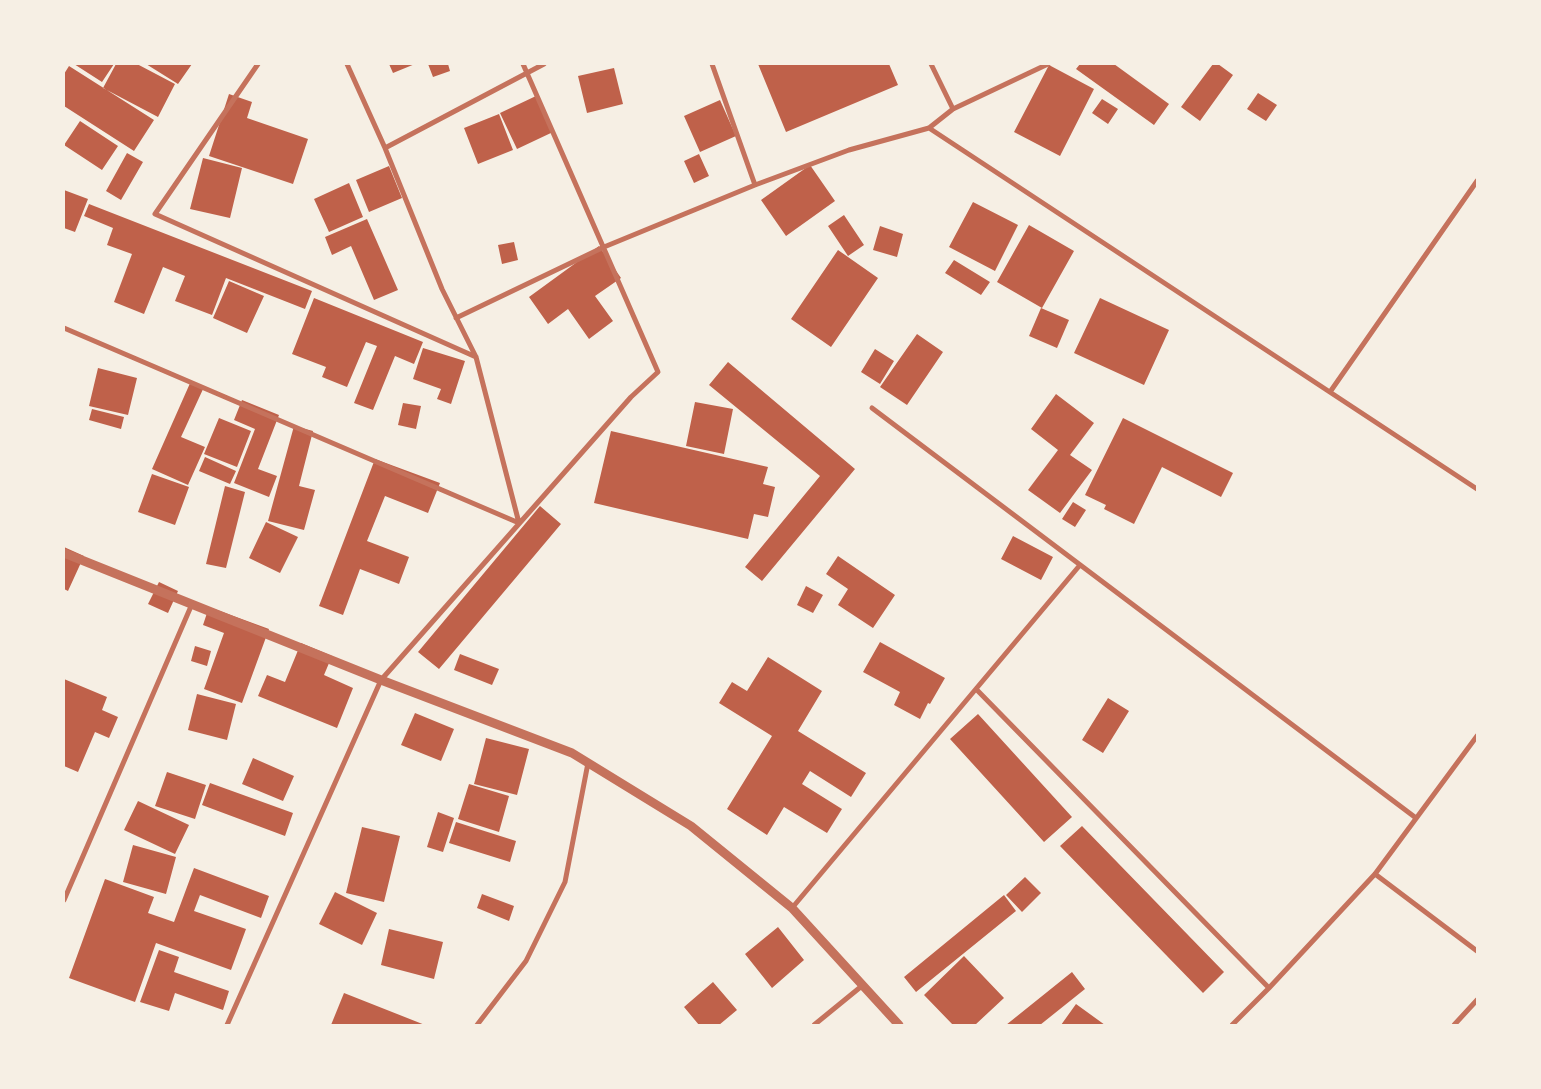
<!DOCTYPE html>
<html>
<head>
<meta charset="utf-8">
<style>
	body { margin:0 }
	#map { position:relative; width:1541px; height:1089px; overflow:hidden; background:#f6efe4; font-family:Lato,sans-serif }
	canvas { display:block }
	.frame { position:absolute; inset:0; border:65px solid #f6efe4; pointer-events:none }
</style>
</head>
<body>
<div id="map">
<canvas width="1541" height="1089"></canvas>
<div class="frame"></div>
</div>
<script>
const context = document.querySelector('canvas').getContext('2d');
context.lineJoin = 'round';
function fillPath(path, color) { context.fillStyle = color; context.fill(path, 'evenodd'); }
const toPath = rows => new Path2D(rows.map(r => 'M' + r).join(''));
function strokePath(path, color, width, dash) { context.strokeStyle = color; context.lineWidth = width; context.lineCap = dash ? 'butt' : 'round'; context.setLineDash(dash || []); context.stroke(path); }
const building = toPath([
	[74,64,114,64,102,82],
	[116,64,137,64,175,84,158,117,103,88],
	[146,64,192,64,178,84],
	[389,64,415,64,393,73],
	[428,64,448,64,450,71,433,77],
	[758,64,889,64,898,85,786,132],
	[1080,64,1114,64,1169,104,1154,125,1076,69],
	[1213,64,1218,64,1233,75,1200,121,1181,107],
	[1049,65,1094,89,1060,156,1014,132],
	[69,66,154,120,134,151,64,106,64,74],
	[614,68,623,104,587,113,578,76],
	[1258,93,1277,105,1266,121,1247,109],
	[229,94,252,102,247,118,308,139,293,184,209,156],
	[536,96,553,132,517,149,500,113],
	[1102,99,1118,109,1108,124,1092,113],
	[720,100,736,136,700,152,684,116],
	[499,114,513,150,478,164,464,128],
	[80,121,118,146,102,170,64,145],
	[127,153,143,162,121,200,106,191],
	[699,154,709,176,694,183,684,161],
	[203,158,242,168,230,218,190,209],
	[810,165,835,201,786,236,761,200],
	[389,166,402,198,369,212,356,180],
	[349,183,363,217,329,232,314,199],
	[64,190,88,199,75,232,64,228],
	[973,202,1018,225,995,271,949,247],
	[89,204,312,291,305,309,226,278,212,315,175,301,185,276,163,267,144,314,114,302,132,254,107,245,113,228,84,216],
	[844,215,864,245,848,256,828,226],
	[367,219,398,290,374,300,351,246,332,255,325,237],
	[1029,225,1074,251,1042,308,997,282],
	[880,226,903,234,897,257,873,250],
	[514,242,518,260,502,264,498,245],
	[599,246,621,278,595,296,613,321,589,339,568,309,548,324,529,297],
	[838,250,878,278,831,347,791,319],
	[954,260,990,282,981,295,945,273],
	[229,281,264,296,247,333,213,318],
	[314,298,423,342,414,364,395,356,373,410,354,403,377,346,366,342,347,387,322,377,326,367,292,354],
	[1100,298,1169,330,1144,385,1074,353],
	[1041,308,1069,320,1057,348,1029,336],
	[917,334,943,352,907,405,880,387],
	[423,348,465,361,451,404,437,399,441,389,413,379],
	[875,349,894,361,880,384,861,372],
	[728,362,855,469,762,581,745,567,820,476,709,385],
	[98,368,137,378,128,415,89,406],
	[191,381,204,387,181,437,205,447,188,485,152,469],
	[1056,394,1094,423,1070,455,1092,470,1060,513,1028,490,1058,450,1031,429],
	[242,400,279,415,258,469,277,476,269,497,234,483,255,429,234,420],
	[695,402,733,409,724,454,686,446],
	[403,403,421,406,416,429,398,425],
	[92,409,124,417,121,429,89,420],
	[219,418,251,431,237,467,204,454],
	[1123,418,1233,473,1221,497,1162,467,1134,524,1104,509,1106,505,1085,495],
	[294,426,313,431,299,486,315,490,304,530,268,521],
	[611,431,768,467,763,484,775,487,768,517,754,514,748,539,594,503],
	[205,457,236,471,230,484,199,471],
	[375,459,440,483,428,513,385,496,367,541,409,557,399,584,360,569,343,615,319,606],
	[152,474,189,487,175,525,138,512],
	[225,486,245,492,226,568,206,564],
	[1073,502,1086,510,1075,527,1062,519],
	[540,506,561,524,439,669,418,652],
	[266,522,298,537,280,573,249,558],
	[1013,536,1053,557,1041,580,1001,559],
	[64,547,84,556,68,591,64,589],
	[838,556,895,595,873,628,838,605,848,589,826,574],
	[159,582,178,591,168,613,148,604],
	[806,586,823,595,813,613,797,605],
	[209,607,269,629,242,703,204,689,224,633,203,625],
	[880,642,945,678,930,704,928,703,920,719,894,705,900,692,863,672],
	[301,643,332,656,324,675,353,688,337,728,258,696,267,675,285,682],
	[195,646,211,651,207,666,191,661],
	[460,654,499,669,492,685,454,670],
	[768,657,822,691,798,731,866,773,851,797,810,771,802,784,842,809,827,833,784,807,767,835,727,809,772,736,719,703,732,682,747,691],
	[64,679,107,697,102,710,118,717,109,738,95,732,78,772,64,766],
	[197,694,236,704,227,740,188,730],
	[1108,698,1129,711,1103,753,1082,740],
	[415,713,454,729,441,761,401,745],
	[978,714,1072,817,1044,842,950,739],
	[486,738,529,749,517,795,474,784],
	[253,758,294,776,283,801,242,784],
	[167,772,206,785,195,819,155,806],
	[210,783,293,813,285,836,202,805],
	[469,784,509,796,499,832,458,819],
	[138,801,189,825,175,854,124,830],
	[438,812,454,818,443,852,427,847],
	[456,822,516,841,510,862,449,843],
	[1082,826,1224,972,1203,993,1060,846],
	[362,827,400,836,384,902,346,893],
	[133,845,176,857,166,894,123,882],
	[194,868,269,896,261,918,200,895,194,911,246,929,231,970,156,943,135,1002,69,978,105,879,154,897,148,913,174,922],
	[1025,877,1041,893,1022,912,1006,895],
	[335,892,377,913,362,945,319,924],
	[482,894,514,906,509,921,477,908],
	[1004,895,1016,911,916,992,904,977],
	[778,927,804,960,772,988,745,954],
	[389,929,443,942,434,979,381,965],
	[159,950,179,957,174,972,229,991,223,1010,175,993,169,1011,140,1002],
	[964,956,1004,998,975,1025,953,1025,924,995],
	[1072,972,1085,989,1040,1025,1006,1025],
	[713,982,737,1010,719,1025,699,1025,684,1007],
	[344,993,425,1025,331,1025],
	[1076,1004,1105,1025,1061,1025]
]);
const minor = toPath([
	[258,64,155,214,476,357],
	[347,64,385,148,442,289,476,357,519,523],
	[712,64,755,185],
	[931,64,953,109],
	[929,128,1477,489],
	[385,148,544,64],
	[456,318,604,247,755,185,849,150,929,128,953,109,1048,64],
	[64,328,519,523],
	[1330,392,1477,181],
	[872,408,1416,818],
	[976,689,1269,988],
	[1375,874,1477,951],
	[64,900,192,604],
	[792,908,1080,565],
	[227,1025,381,680,631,397,658,372,523,64],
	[477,1025,526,961,565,882,588,763],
	[814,1025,863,985],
	[1232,1025,1269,988,1375,874,1477,736],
	[1454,1025,1477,1000]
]);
const tertiary = toPath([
	[64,553,381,680,572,753,691,826,792,908,899,1025]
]);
fillPath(building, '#bf614a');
strokePath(minor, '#c5725c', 5);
strokePath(tertiary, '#c5725c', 9);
</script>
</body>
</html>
